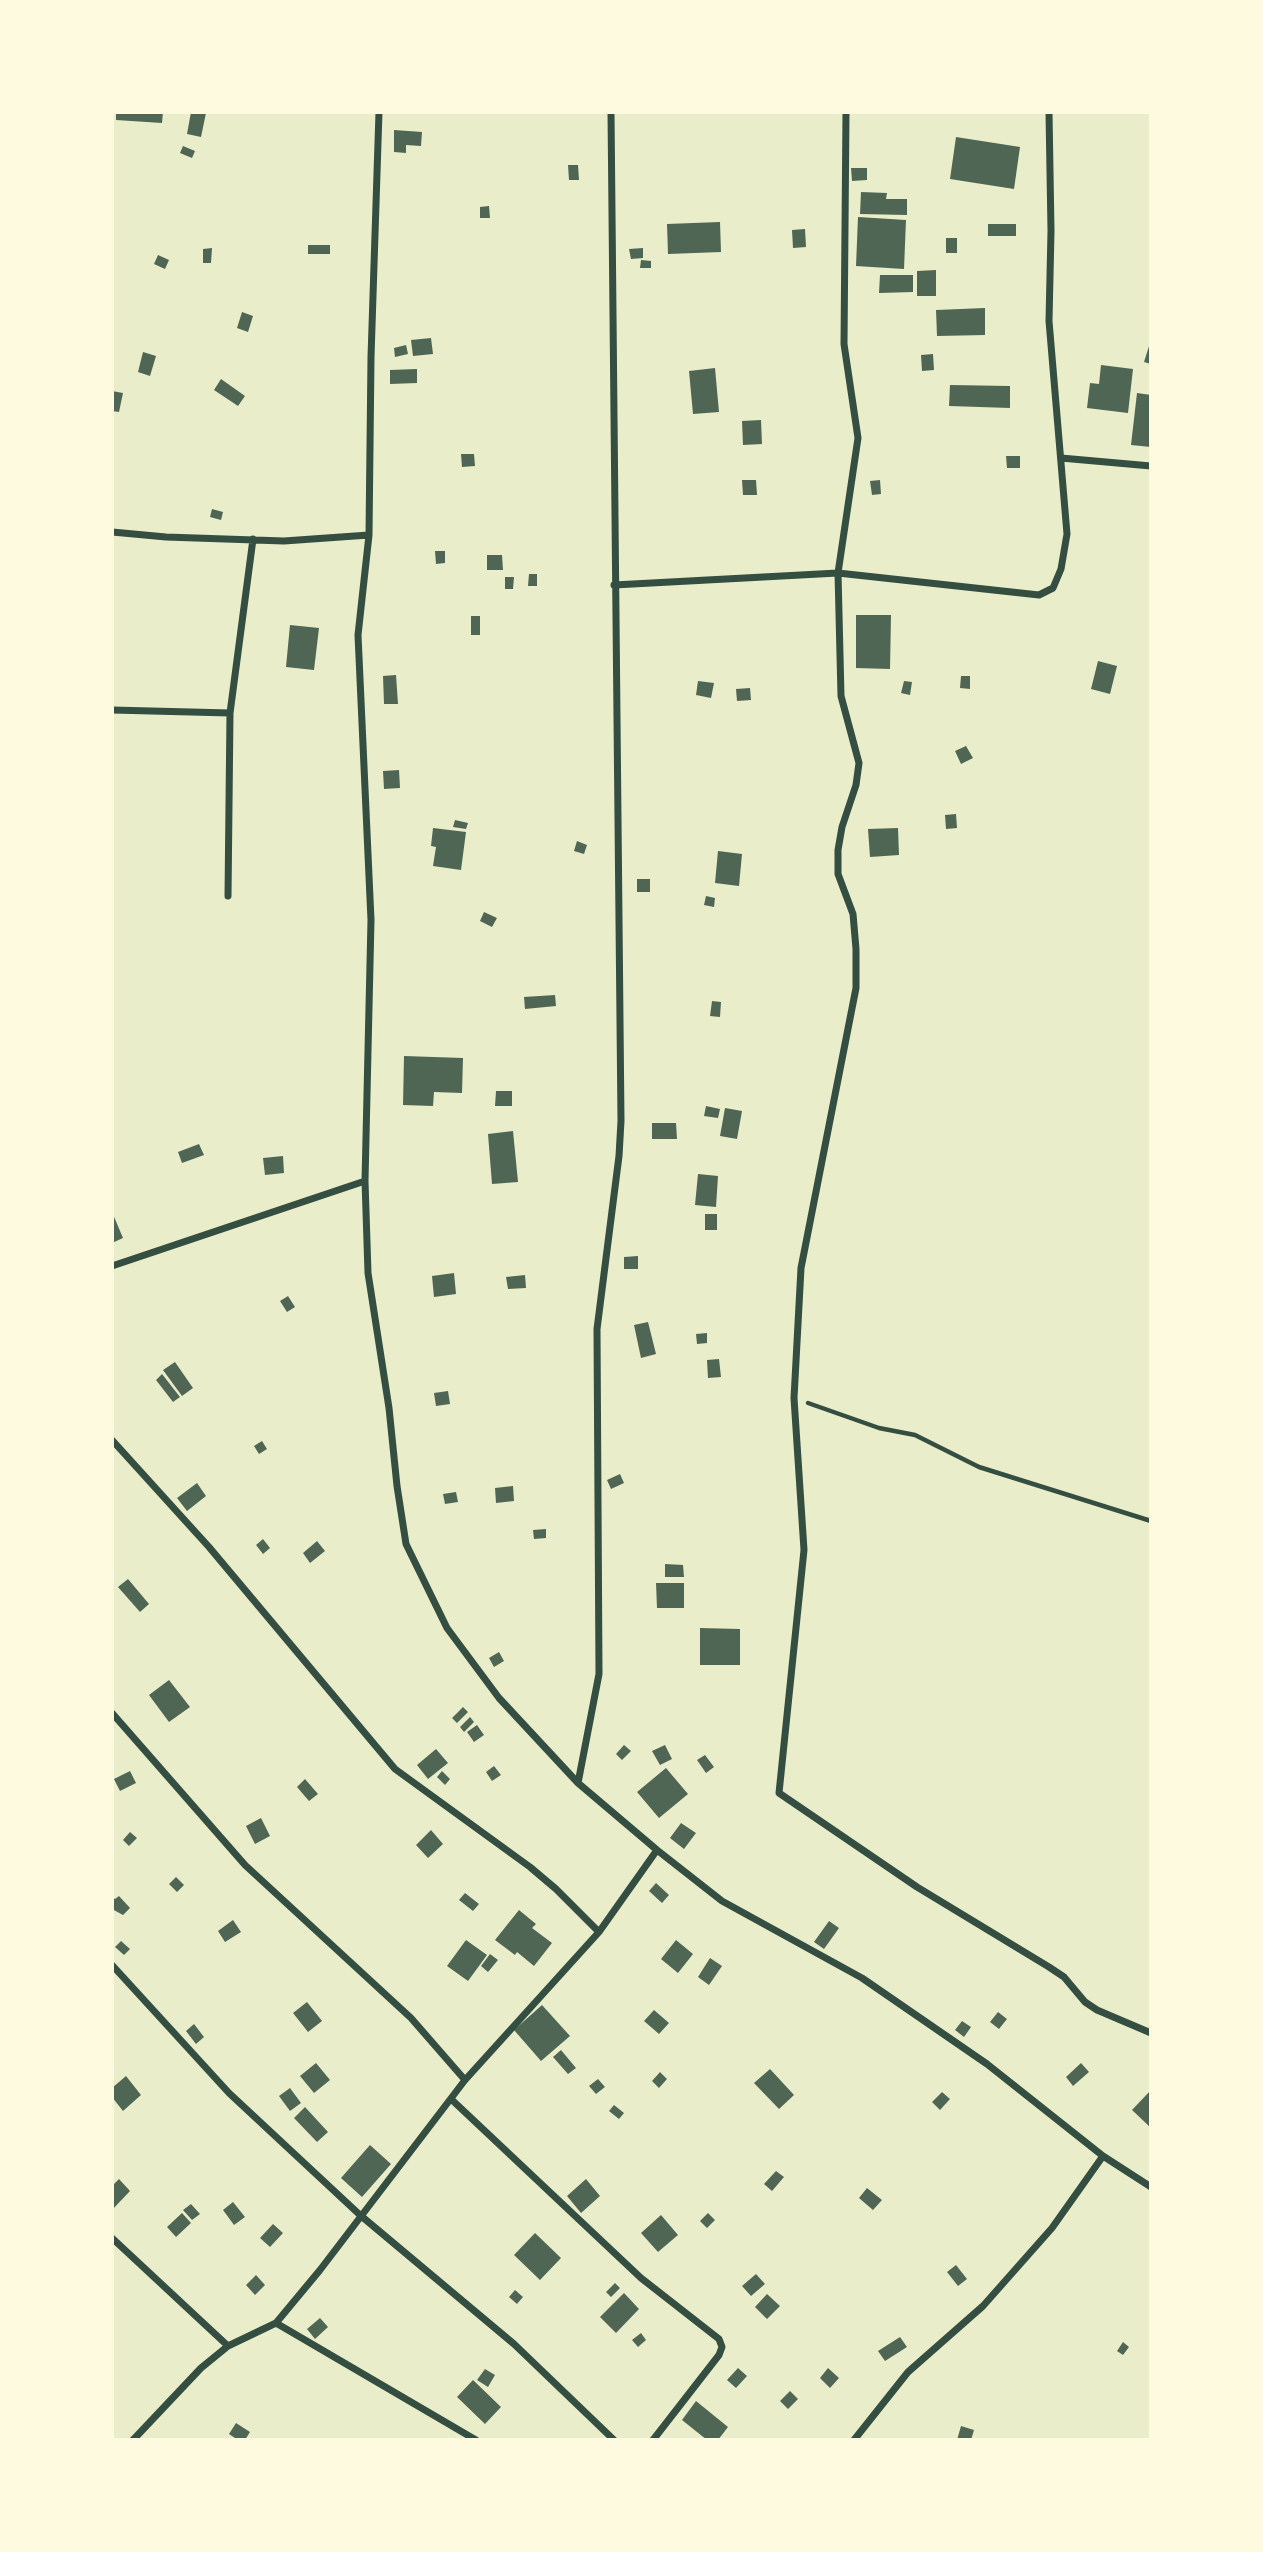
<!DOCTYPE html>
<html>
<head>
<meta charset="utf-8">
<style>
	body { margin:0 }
	#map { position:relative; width:1263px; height:2552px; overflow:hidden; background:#e9edc9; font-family:"Noto Sans",sans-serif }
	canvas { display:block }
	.frame { position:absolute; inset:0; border:114px solid #fefae0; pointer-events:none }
</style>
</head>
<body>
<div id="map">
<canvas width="1263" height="2552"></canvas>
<div class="frame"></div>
</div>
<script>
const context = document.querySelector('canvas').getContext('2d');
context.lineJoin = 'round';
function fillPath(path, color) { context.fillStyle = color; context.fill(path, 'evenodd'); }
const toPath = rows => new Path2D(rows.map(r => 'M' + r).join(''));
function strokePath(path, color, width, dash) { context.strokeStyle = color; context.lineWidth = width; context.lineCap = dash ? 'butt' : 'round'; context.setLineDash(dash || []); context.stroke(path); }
const building = toPath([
	[116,112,163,112,162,123,116,120],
	[191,112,206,113,201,137,187,134],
	[394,130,422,132,421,146,406,145,406,153,394,152],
	[956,137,1020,147,1014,189,950,179],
	[183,146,195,151,192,158,180,153],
	[568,165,578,165,579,180,569,180],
	[851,168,867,168,867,180,852,181],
	[861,192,887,193,886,199,907,199,907,215,860,214],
	[489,206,490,218,480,218,480,207],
	[858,217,906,220,904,269,856,266],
	[720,222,721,252,668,254,667,224],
	[988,224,1016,224,1016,236,988,236],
	[805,229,806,247,793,248,792,230],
	[946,238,957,238,957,253,946,253],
	[308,245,330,245,330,254,308,254],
	[212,248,211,263,203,263,203,249],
	[643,248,643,258,631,259,629,249],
	[158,255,169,260,165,269,154,264],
	[641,260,651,261,651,268,640,268],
	[936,270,936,296,917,296,917,271],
	[880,275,913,275,913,292,879,293],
	[985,308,985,335,937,336,936,310],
	[242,312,253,316,248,332,237,328],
	[431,338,433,354,413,356,411,340],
	[1150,343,1151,343,1151,364,1144,362],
	[406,345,408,354,395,357,394,348],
	[143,352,156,356,150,376,138,372],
	[933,354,934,370,922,371,921,355],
	[1101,365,1133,369,1128,413,1087,408,1090,383,1099,384],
	[715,368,719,412,693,414,689,371],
	[417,369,417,383,390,384,390,370],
	[221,379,245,396,238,406,214,390],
	[950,385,1010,386,1010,408,949,406],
	[112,391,123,393,119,412,112,411],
	[1137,393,1151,395,1151,447,1131,445],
	[761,420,762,444,743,445,742,421],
	[461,454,474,454,475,466,462,467],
	[1006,456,1020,456,1020,468,1007,468],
	[742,480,756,480,757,495,743,495],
	[880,480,881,494,872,495,870,481],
	[212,509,223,512,221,520,210,517],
	[435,551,445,551,445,563,436,564],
	[487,555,502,555,503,570,487,570],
	[529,574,537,574,537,586,528,586],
	[505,577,514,577,513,589,505,589],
	[856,615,891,615,890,669,856,668],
	[471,616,480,616,480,635,471,635],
	[290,625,319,628,314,670,286,667],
	[1098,661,1117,666,1110,694,1091,689],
	[396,675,398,704,384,704,383,676],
	[961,676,970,676,970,689,960,688],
	[698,681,714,683,711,698,696,695],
	[904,681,912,682,910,695,901,693],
	[750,688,751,700,737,701,736,689],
	[966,746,973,758,961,764,955,751],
	[399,770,400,788,384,789,383,771],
	[956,814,957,828,946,829,945,815],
	[455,820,468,823,466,829,453,827],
	[433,828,466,832,461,870,433,866,436,847,431,846],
	[898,828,899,855,870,857,868,829],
	[577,841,587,845,584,854,574,851],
	[718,851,742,854,739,886,715,883],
	[637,879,650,879,650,892,637,892],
	[706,896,715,898,714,907,704,905],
	[484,912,497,918,492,927,480,921],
	[555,995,556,1006,525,1009,524,997],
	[712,1001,721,1002,720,1017,710,1016],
	[404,1056,463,1058,462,1093,434,1092,433,1106,403,1105],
	[496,1091,512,1091,512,1106,495,1106],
	[706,1106,720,1109,718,1118,704,1116],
	[725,1108,742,1111,737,1139,720,1136],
	[652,1123,676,1123,677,1139,652,1139],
	[513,1131,518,1182,492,1184,488,1134],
	[199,1144,204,1155,182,1163,178,1152],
	[283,1156,284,1173,265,1175,263,1158],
	[698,1174,718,1176,716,1207,695,1205],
	[112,1212,123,1238,112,1243],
	[705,1214,717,1214,717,1230,705,1230],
	[638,1256,638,1269,624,1269,624,1257],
	[454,1273,456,1294,434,1297,432,1276],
	[525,1275,526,1288,508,1289,506,1277],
	[288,1296,295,1307,287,1312,280,1301],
	[648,1322,656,1354,641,1358,634,1325],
	[707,1333,707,1343,697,1344,696,1334],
	[719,1359,721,1377,708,1378,707,1360],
	[175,1362,193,1388,182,1396,163,1370],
	[162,1374,180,1397,173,1402,156,1380],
	[448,1391,450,1404,436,1406,434,1393],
	[262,1441,267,1449,259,1454,254,1446],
	[620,1474,624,1483,611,1489,607,1480],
	[197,1483,206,1496,187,1511,177,1498],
	[513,1486,514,1501,496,1503,495,1488],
	[456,1492,458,1502,445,1504,443,1494],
	[546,1529,546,1538,534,1539,533,1530],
	[263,1539,270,1548,263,1554,256,1545],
	[317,1541,325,1551,310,1563,303,1553],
	[665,1564,683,1565,684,1577,665,1577],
	[128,1579,149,1604,140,1612,118,1587],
	[656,1583,684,1583,684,1608,657,1608],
	[700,1628,740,1629,740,1665,700,1665],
	[499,1652,504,1661,494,1667,489,1658],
	[169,1680,190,1707,169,1722,149,1695],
	[463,1707,468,1712,457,1723,452,1718],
	[470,1717,474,1722,464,1732,460,1727],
	[477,1725,484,1735,474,1742,467,1732],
	[624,1745,631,1751,622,1760,616,1754],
	[665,1745,672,1759,660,1765,652,1751],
	[436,1749,448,1763,428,1779,417,1765],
	[705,1755,714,1767,706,1773,697,1760],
	[494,1766,501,1775,492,1781,486,1772],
	[666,1768,688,1794,659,1818,637,1792],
	[130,1771,136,1783,120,1791,114,1779],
	[442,1771,450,1779,445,1785,437,1777],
	[305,1779,318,1794,309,1801,297,1787],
	[261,1818,270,1836,255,1844,246,1826],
	[681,1823,696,1833,684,1849,670,1838],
	[431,1830,443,1844,428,1858,416,1845],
	[130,1832,137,1838,129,1846,123,1840],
	[176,1877,184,1885,177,1892,169,1884],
	[656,1883,669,1895,662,1903,649,1891],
	[465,1893,479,1904,473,1911,459,1900],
	[119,1896,130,1908,123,1915,112,1909,112,1897,115,1899],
	[519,1910,536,1924,532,1928,552,1943,534,1966,517,1952,515,1955,495,1940],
	[233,1920,241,1932,225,1942,218,1931],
	[829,1921,839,1928,824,1949,814,1942],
	[466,1940,487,1955,468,1981,447,1966],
	[676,1940,693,1954,678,1973,661,1959],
	[121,1941,130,1949,124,1955,115,1947],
	[490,1954,498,1960,488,1972,481,1966],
	[710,1958,722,1966,709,1985,698,1977],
	[307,2002,322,2021,308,2032,293,2013],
	[542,2005,570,2036,541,2061,514,2030],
	[654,2010,669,2023,659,2034,644,2021],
	[998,2012,1007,2019,999,2029,990,2022],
	[962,2021,971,2027,964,2037,955,2030],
	[194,2024,204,2037,196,2044,186,2031],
	[561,2050,576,2068,568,2074,553,2057],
	[316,2063,330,2080,314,2093,300,2076],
	[1081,2063,1089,2072,1073,2086,1066,2077],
	[770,2069,794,2095,779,2109,754,2083],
	[660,2072,667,2079,659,2088,652,2081],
	[126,2076,141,2095,123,2111,112,2097,112,2088],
	[598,2079,605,2087,596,2094,589,2086],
	[290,2088,301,2103,290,2111,279,2096],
	[1151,2090,1151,2128,1132,2110],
	[942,2092,950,2099,940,2110,932,2102],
	[614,2105,624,2113,619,2119,609,2111],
	[305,2107,328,2132,317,2142,294,2118],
	[370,2145,391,2164,362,2197,341,2178],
	[776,2171,784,2177,772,2191,764,2184],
	[119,2179,130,2191,112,2210,112,2186],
	[586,2179,600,2196,581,2213,567,2196],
	[867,2188,882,2200,873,2210,859,2198],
	[233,2202,245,2217,234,2225,223,2210],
	[191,2204,200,2214,192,2220,183,2210],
	[182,2213,191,2223,176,2237,167,2227],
	[708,2213,715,2220,707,2228,700,2221],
	[661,2215,678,2235,658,2252,641,2233],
	[273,2224,283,2233,270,2247,260,2238],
	[535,2233,561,2258,540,2280,514,2255],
	[956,2265,967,2279,958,2286,947,2272],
	[756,2274,765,2284,751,2296,742,2286],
	[256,2275,265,2285,255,2295,246,2285],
	[615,2283,620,2288,611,2297,606,2292],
	[515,2290,523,2297,517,2304,509,2297],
	[624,2293,639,2309,616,2333,600,2317],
	[767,2294,780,2306,767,2319,755,2307],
	[320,2318,328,2327,315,2339,307,2329],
	[641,2333,646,2340,638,2347,632,2340],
	[900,2337,907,2347,885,2361,878,2351],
	[1123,2342,1129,2347,1123,2355,1117,2351],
	[738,2368,747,2376,736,2388,727,2380],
	[828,2368,839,2378,830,2388,820,2378],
	[485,2369,495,2375,488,2387,477,2380],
	[473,2380,501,2407,485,2424,457,2397],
	[790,2391,798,2399,788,2409,780,2401],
	[696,2401,728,2427,718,2440,707,2440,682,2420],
	[236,2423,250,2432,245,2440,238,2440,229,2434],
	[961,2426,974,2430,971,2440,957,2440]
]);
const path = toPath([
	[808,1403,879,1428,915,1435,979,1467,1151,1521]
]);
const minor = toPath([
	[379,112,371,357,369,535,358,635,371,920,365,1181,368,1273,389,1408,397,1486,406,1544,447,1628,499,1698,578,1783,657,1850,722,1901,862,1978,987,2064,1103,2156,1151,2187],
	[846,112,844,344,858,438,838,573,841,696,859,763,856,785,842,827,838,850,838,874,853,914,856,949,856,988,801,1268,794,1398,804,1550,779,1793,917,1887,1049,1967,1064,1977,1085,2002,1097,2010,1151,2033],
	[1061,458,1151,466],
	[112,532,166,537,284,541,369,535],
	[614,585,838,573,1039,595,1053,588,1061,569,1067,534,1049,321,1051,231,1049,112],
	[112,710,230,713,253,539],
	[228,896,230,713],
	[112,1266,365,1181],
	[112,1440,209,1547,395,1769,530,1867,556,1889,599,1932,465,2080,320,2270,276,2323,228,2346,201,2368,133,2440],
	[112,1713,245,1865,411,2018,465,2080],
	[578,1783,599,1674,597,1329,619,1156,621,1121,611,112],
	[599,1932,657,1850],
	[112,1965,229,2093,360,2215,514,2344,614,2440],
	[451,2099,641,2278,719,2339,722,2347,719,2355,653,2440],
	[112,2238,228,2346],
	[276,2323,476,2440],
	[854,2440,908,2372,983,2306,1052,2228,1103,2156]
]);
fillPath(building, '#4f6655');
strokePath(path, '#344e41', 4.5);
strokePath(minor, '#344e41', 7);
</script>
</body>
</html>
